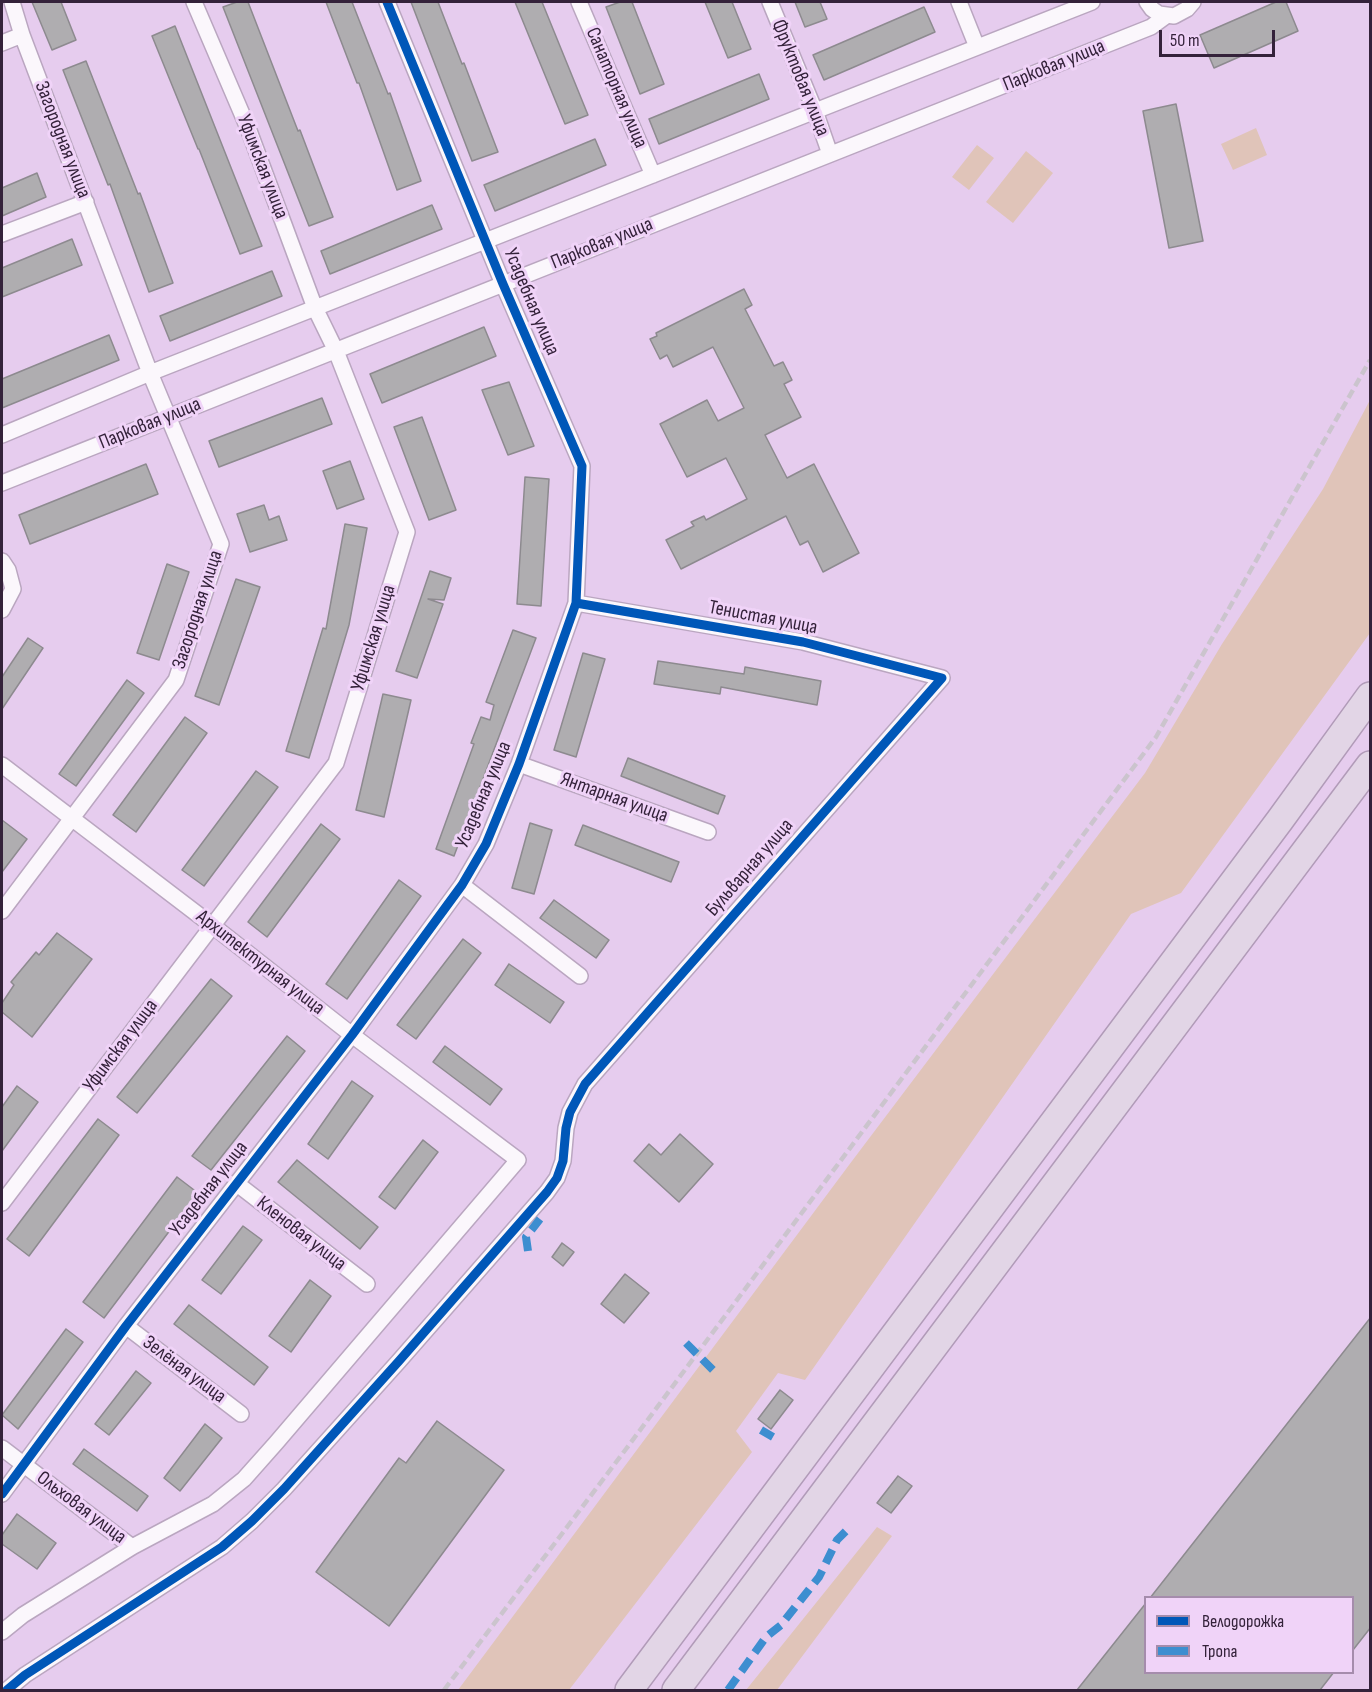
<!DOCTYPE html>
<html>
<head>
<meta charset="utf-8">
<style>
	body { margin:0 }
	#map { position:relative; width:1372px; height:1692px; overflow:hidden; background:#e6ccee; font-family:"Sofia Sans Condensed",sans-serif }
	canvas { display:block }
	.frame { position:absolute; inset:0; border:3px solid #34223a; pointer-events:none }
	.legend { position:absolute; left:1144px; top:1596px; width:210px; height:78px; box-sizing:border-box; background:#f0d3f8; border:2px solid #a58cac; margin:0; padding:8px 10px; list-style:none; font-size:18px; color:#34223a }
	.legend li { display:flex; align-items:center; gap:12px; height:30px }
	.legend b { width:30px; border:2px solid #a58cac }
	.scale { position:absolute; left:1159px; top:30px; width:116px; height:27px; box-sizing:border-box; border:3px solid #34223a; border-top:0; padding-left:8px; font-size:18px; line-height:21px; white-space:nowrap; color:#34223a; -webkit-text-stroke:4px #f0d3f8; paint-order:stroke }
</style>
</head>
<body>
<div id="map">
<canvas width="1372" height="1692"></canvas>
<div class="frame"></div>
<ul class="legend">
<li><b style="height:8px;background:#0057b8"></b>Велодорожка</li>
<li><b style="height:8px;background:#3d8ed0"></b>Тропа</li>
</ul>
<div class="scale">50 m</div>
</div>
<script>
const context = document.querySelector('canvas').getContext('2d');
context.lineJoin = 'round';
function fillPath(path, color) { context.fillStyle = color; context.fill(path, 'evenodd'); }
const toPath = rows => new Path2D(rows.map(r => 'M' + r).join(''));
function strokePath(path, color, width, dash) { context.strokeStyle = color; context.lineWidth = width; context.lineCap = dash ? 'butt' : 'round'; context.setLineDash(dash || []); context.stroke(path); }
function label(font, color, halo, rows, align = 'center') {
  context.font = font + ' "Sofia Sans Condensed",sans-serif'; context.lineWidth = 6; context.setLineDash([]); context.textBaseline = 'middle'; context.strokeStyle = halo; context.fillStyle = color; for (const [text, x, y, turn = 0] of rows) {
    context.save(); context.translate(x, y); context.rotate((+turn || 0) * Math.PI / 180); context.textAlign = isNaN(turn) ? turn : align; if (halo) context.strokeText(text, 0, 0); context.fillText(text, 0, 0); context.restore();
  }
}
const green = toPath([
	[1256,128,1267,155,1233,170,1221,144],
	[977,145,994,158,969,190,952,177],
	[1026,151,1053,173,1013,223,986,202],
	[1370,400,1370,633,1181,893,1131,914,805,1380,778,1373,736,1431,752,1452,569,1690,458,1690,852,1161,1145,773,1222,644,1323,489],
	[877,1527,892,1536,777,1690,746,1690]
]);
const building = toPath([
	[32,2,61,2,76,40,52,50,32,2],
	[237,2,248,2,298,131,300,130,333,217,309,226,223,7,237,2],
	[326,2,352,2,388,94,390,93,421,181,397,190,359,83,357,83,326,2],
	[411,2,438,2,462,64,464,63,498,152,472,161,411,2],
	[515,2,542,2,588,115,565,124,515,2],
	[620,2,632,2,664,84,640,94,606,7,620,2],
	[705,2,732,2,751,49,728,58,705,2],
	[795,2,820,2,827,19,805,27,795,2],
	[1276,2,1286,2,1298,31,1214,68,1200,35,1276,2],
	[924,7,935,32,824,80,813,55,924,7],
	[175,26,262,246,240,254,199,149,198,149,152,36,175,26],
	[86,61,138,194,140,193,173,283,149,292,110,184,108,185,63,70,86,61],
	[759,74,769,99,659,144,649,119,759,74],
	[1176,104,1203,241,1169,248,1143,111,1176,104],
	[595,139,606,165,495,211,484,185,595,139],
	[37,173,46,197,2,216,2,188,37,173],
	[432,205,442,229,330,274,321,251,432,205],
	[72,239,82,265,2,297,2,268,72,239],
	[272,271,282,296,170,341,160,316,272,271],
	[744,289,752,305,745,309,774,366,783,362,792,380,784,384,801,417,765,435,787,478,814,464,859,553,823,572,808,541,800,545,786,516,681,569,666,540,694,526,691,522,704,516,706,520,747,499,726,458,687,477,660,424,707,400,718,421,744,408,713,347,673,367,667,355,660,359,650,339,657,336,656,333,744,289],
	[484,327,496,356,382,403,370,374,484,327],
	[109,335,119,360,2,408,2,379,109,335],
	[509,382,534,446,508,455,482,390,509,382],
	[322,398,332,424,219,467,209,441,322,398],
	[422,417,456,510,429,520,394,427,422,417],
	[350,461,364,499,337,509,323,471,350,461],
	[146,464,158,494,30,544,19,515,146,464],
	[525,477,549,479,541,606,517,604,525,477],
	[264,505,269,520,279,516,287,540,250,552,237,514,264,505],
	[345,524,367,528,349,625,309,758,286,751,323,628,326,629,345,524],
	[167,564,189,572,159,660,137,653,167,564],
	[430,571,451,578,444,600,428,599,443,604,417,678,396,671,430,571],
	[236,579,260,587,219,705,195,696,236,579],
	[513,630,536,638,454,856,436,849,474,744,471,743,481,717,490,720,494,705,486,702,513,630],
	[28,638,43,648,2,709,2,677,28,638],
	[583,653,605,659,576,757,554,750,583,653],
	[658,661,744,674,745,667,821,681,817,705,721,687,720,694,654,684,658,661],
	[127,680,144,693,76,786,59,774,127,680],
	[383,694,411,700,384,817,356,810,383,694],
	[185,717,207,733,136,832,113,815,185,717],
	[628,758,725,796,718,814,621,776,628,758],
	[256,771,278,787,204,886,182,870,256,771],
	[2,820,27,839,2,872,2,820],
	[530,823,552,830,534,894,512,888,530,823],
	[321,824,340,839,267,937,248,922,321,824],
	[583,825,679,862,671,882,575,845,583,825],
	[399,880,421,896,347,999,326,984,399,880],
	[554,900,609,940,596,958,540,918,554,900],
	[57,933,92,959,32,1037,2,1012,2,1003,14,985,11,982,36,952,39,955,57,933],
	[463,939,481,953,416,1039,397,1025,463,939],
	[509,964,564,1002,550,1023,495,985,509,964],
	[211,979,232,996,137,1113,117,1097,211,979],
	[287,1036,305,1051,211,1170,192,1156,287,1036],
	[445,1046,502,1089,490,1105,433,1062,445,1046],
	[352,1081,373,1096,328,1159,308,1144,352,1081],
	[17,1086,38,1102,2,1151,2,1107,17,1086],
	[98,1119,119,1135,29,1256,7,1239,98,1119],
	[680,1134,713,1164,679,1202,634,1161,649,1144,661,1155,680,1134],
	[423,1140,438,1152,395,1209,379,1197,423,1140],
	[297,1160,378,1227,360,1249,278,1182,297,1160],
	[177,1177,198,1193,104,1318,83,1302,177,1177],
	[243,1226,262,1240,221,1294,202,1280,243,1226],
	[562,1243,574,1252,563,1266,552,1257,562,1243],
	[625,1274,649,1293,624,1323,601,1304,625,1274],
	[310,1280,331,1296,291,1352,269,1336,310,1280],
	[189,1305,268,1367,254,1385,174,1324,189,1305],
	[1371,1317,1371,1627,1353,1650,1353,1598,1150,1598,1371,1317],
	[66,1329,83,1342,18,1429,2,1415,66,1329],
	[136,1371,151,1383,109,1435,95,1424,136,1371],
	[780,1390,793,1400,771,1429,758,1419,780,1390],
	[437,1421,504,1470,389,1626,316,1572,399,1458,406,1463,437,1421],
	[205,1424,222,1438,180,1491,164,1478,205,1424],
	[84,1449,148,1496,137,1511,73,1464,84,1449],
	[898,1476,912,1486,891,1513,877,1503,898,1476],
	[17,1514,56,1543,37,1569,2,1544,2,1535,17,1514],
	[1146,1603,1146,1672,1334,1672,1320,1690,1077,1690,1146,1603]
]);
const street = toPath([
	[579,2,653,175],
	[770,2,815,111,830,154],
	[959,2,977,47],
	[1147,2,1152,9,1159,14,1174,16,1187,9,1193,2],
	[2,43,22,35],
	[2,234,86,202],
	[2,435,150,373,1092,2],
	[2,483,1151,27,1166,16],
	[2,561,8,570,13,589,2,610],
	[519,764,708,832],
	[2,765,213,926,352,1035,518,1160,276,1443,244,1479,213,1504,132,1547,23,1615,2,1632],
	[462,885,580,976],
	[2,911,176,680,221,544,150,373,22,35,12,2],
	[236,1183,367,1284],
	[2,1203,336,763,407,532,336,351,315,308,248,128,194,2],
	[126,1326,241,1414],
	[2,1448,132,1547],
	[2,1494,126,1326,352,1035,462,885,486,844,519,764,576,603,582,466,503,284,387,2],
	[7,1690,25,1675,222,1547,252,1521,284,1489,399,1361,547,1192,557,1178,563,1161,566,1128,570,1112,585,1084,942,678,803,642,576,603]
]);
const highway = toPath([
	[629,1690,1280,820,1370,696],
	[676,1690,1370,765]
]);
const rail = toPath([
	[444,1690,626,1449,1156,737,1370,360]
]);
const quiet = toPath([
	[528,1251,526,1237,540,1219],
	[686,1343,716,1373],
	[761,1430,773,1437],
	[728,1690,766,1637,781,1625,819,1577,837,1540,849,1528]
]);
const cycleway = toPath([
	[2,1494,126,1326,352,1035,462,885,486,844,519,764,576,603,582,466,503,284,387,2],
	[7,1690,25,1675,222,1547,252,1521,284,1489,399,1361,547,1192,557,1178,563,1161,566,1128,570,1112,585,1084,942,678,803,642,576,603]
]);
const streetNames = [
	["Парковая улица",1054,66,-22],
	["Фруктовая улица",800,78,68],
	["Санаторная улица",616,88,67],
	["Загородная улица",62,140,69],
	["Уфимская улица",262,167,69],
	["Парковая улица",602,244,-22],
	["Усадебная улица",531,302,67],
	["Парковая улица",150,424,-22],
	["Загородная улица",198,610,-72],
	["Тенистая улица",763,618,11],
	["Уфимская улица",374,638,-73],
	["Усадебная улица",484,795,-67],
	["Янтарная улица",614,798,20],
	["Бульварная улица",750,868,-49],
	["Архитектурная улица",260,963,38],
	["Уфимская улица",121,1046,-53],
	["Усадебная улица",209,1189,-52],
	["Кленовая улица",301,1234,38],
	["Зелёная улица",184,1370,37],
	["Ольховая улица",81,1508,37]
];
fillPath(green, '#e0c4b9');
fillPath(building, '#afadb0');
strokePath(building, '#8d8a8f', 1.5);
strokePath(street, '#baa6c0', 18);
strokePath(highway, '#b19bb8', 30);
strokePath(street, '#fbf7fc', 15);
strokePath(highway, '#e2d5e6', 27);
strokePath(rail, '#cbc4cd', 4.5, [9, 4.5]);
strokePath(quiet, '#3d8ed0', 8, [15, 8]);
strokePath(cycleway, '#0057b8', 9);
label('20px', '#34223a', '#f0d3f8', streetNames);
</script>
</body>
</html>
